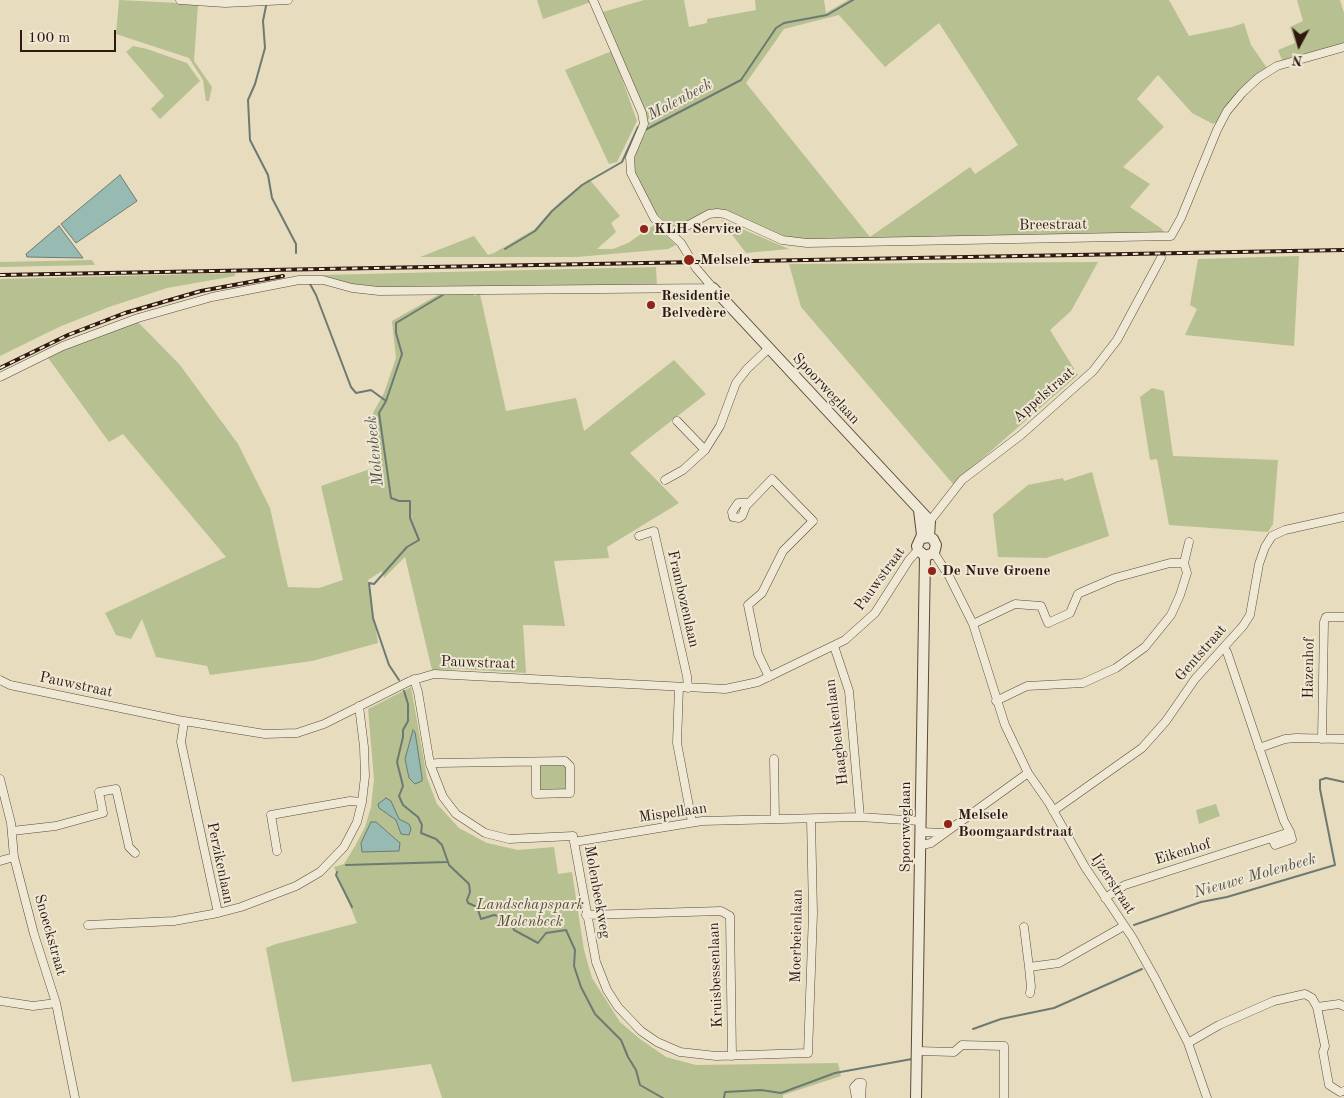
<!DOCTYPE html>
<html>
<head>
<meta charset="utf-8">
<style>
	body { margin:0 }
	#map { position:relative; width:1344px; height:1098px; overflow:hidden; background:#e7dcbe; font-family:"Old Standard TT",serif }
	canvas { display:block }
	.north { position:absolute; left:1274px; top:20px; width:50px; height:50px; -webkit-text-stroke:4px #efe8d5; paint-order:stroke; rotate:186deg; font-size:14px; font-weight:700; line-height:20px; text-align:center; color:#2e1810 }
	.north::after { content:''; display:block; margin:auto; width:18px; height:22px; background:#2e1810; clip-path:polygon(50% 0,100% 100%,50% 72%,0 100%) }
	.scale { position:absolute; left:20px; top:30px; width:96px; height:22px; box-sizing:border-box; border:2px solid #2e1810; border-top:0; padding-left:6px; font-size:15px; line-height:18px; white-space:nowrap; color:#2e1810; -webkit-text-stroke:4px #efe8d5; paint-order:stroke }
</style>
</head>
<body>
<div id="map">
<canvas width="1344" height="1098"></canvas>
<div class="north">N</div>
<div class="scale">100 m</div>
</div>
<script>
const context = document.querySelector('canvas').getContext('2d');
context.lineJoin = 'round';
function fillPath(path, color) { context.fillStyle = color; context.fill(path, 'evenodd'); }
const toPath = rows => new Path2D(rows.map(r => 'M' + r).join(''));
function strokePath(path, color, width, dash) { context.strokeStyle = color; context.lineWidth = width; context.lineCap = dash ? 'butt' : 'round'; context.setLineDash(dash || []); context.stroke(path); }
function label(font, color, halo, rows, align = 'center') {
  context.font = font + ' "Old Standard TT",serif'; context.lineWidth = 4; context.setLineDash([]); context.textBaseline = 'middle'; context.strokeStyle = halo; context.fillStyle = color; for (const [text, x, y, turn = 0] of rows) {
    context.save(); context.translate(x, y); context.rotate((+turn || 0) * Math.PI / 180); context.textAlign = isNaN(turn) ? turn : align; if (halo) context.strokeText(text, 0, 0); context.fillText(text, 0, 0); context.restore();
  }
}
const green = toPath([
	[119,0,198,4,194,61,212,87,209,101,206,101,203,80,189,58,116,34],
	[537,0,590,0,591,2,543,19],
	[644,0,684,0,689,27,707,23,707,19,756,10,755,0,824,0,826,13,848,0,1169,0,1189,36,1232,27,1244,23,1251,45,1267,68,1229,104,1217,122,1213,124,1192,113,1158,75,1137,99,1164,127,1123,167,1150,184,1130,207,1162,229,1164,233,870,239,788,239,721,209,712,210,678,227,670,226,650,208,633,169,636,151,649,126,646,114,603,12],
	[839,15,885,67,939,23,1018,145,975,174,970,167,870,237,746,83,784,29],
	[1297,0,1340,0,1344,13,1344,43,1282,60,1278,50,1295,43,1290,27,1303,21],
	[133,46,147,49,187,63,200,81,160,119,151,109,164,96,126,52],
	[612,51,637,121,617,162,609,164,565,70],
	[589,179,620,216,611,223,616,232,597,249,613,249,628,243,654,225,676,245,668,249,577,257,420,257,474,236,488,255,494,253,535,229,560,202],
	[721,220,789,249,746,253],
	[1299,256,1294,346,1185,335,1197,309,1190,305,1198,259],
	[92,260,95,265,0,267,0,262],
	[1098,262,1071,311,1050,330,1078,375,953,484,801,307,789,264],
	[656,267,657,286,379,287,359,287,321,275],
	[235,273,235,276,167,288,109,307,59,327,0,356,0,279],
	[473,291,474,296,480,294,506,411,576,398,584,431,674,360,706,394,630,453,679,503,607,547,609,558,554,561,565,626,523,625,526,673,460,669,432,670,405,557,384,578,382,571,368,580,378,643,312,661,210,675,207,666,156,657,142,619,131,639,116,635,105,613,226,557,123,434,109,442,46,355,135,319,180,365,238,444,270,508,288,587,319,588,343,580,321,486,382,465,373,413,384,393,396,358,392,321,443,292],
	[1152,388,1164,391,1173,456,1278,460,1273,524,1268,532,1169,525,1157,459,1150,460,1140,397],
	[1092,472,1109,536,1046,558,998,557,993,514,1028,485,1063,478,1064,481],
	[411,687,427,778,437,804,459,828,487,843,518,850,554,847,558,874,572,872,584,950,592,978,620,1022,640,1039,666,1057,696,1065,838,1063,841,1076,783,1095,783,1098,442,1098,431,1064,292,1082,266,948,276,944,357,923,334,867,344,864,355,846,365,827,371,807,374,779,368,709],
	[565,764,567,766,565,790,539,789,539,766],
	[1216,804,1220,816,1199,824,1196,810]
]);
const water = toPath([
	[120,175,137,201,76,243,61,224,120,175],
	[59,226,83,258,27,257,26,254,59,226],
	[413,730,415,732,422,777,422,781,415,784,409,778,405,759,413,730],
	[386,798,391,801,399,819,409,824,411,829,409,835,401,834,396,820,379,808,378,804,386,798],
	[371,822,376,822,400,843,399,851,362,852,361,843,371,822]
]);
const stream = toPath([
	[266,6,263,21,265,48,255,84,248,100,250,140,268,175,272,198,296,244,296,253],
	[645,130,741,80,776,28,784,23,827,15,853,0],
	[505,249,535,231,552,211,582,185,622,162,638,127,641,128],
	[309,282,316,295,351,387,356,393,371,390,386,401],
	[399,680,389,665,373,618,369,583,374,584,407,547,419,540,410,518,410,501,399,501,391,498,379,413,386,401,402,354,396,333,396,323,446,293],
	[404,691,408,704,408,721,403,730,403,737,397,762,403,786,399,796,403,805,418,817,422,825,421,833,436,839,442,845,449,865,469,884,470,892,467,900,468,903,477,907,481,919,494,915,510,919,514,930,538,943,546,933,566,930,575,950,574,966,581,987,595,1014,621,1040,628,1057,636,1070,640,1085,663,1098],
	[346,865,447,862],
	[337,872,336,875,352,907],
	[1134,925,1201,902,1227,897,1335,865,1320,789,1320,780,1326,778,1344,782],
	[973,1029,1001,1019,1054,1008,1142,969],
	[724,1098,725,1092,761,1090,781,1093,835,1073,912,1059]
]);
const minor = toPath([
	[180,0,225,3,288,0],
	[593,0,642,113,644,124,630,157,631,173,654,218,681,243,696,268,713,288],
	[672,234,709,214,717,213,725,214,782,240,807,243,1171,236,1181,218,1217,130,1227,111,1242,93,1258,78,1277,66,1344,47],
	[0,377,63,346,138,318,212,297,299,280,323,280,352,288,379,291,713,288],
	[677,421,705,450],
	[665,480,683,470,705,450,720,426,736,383,747,369,768,349],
	[748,503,738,503,732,512,733,517,739,518,742,516,746,506,772,479,813,521,783,551,762,593,748,605,758,654,769,677],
	[930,521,962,480,1021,435,1093,371,1117,340,1161,258],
	[639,536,654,531,687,676,688,688],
	[934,553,949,576,973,624,1005,725,1028,773,1049,803,1085,867,1132,937,1156,980,1188,1043,1207,1098],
	[973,624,1015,604,1041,606,1048,623,1070,613,1078,594,1082,592,1115,578,1170,563,1184,563],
	[834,646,849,691,860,817],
	[414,679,418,692,430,764,443,797,456,814,485,833,509,839,573,836,596,962,607,990,618,1007,641,1031,657,1042,680,1052,716,1056,808,1053,813,913,811,819],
	[0,680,10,685,39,691,178,720,265,734,297,733,324,724,410,681,434,674,725,689,758,682,845,640,875,613,909,560,918,550],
	[679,687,677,743,692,822],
	[996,701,1027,686,1083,683,1116,668,1145,647,1171,615,1180,595,1187,573,1184,563,1189,542],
	[1322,739,1324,622,1326,617,1344,617],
	[1259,748,1285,739,1296,738,1344,739],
	[774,759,775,819],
	[430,764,438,763,565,761,570,766,570,793,536,794,536,762],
	[0,779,11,823,14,857,34,934,56,1003,75,1098],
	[1053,811,1142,748,1166,721,1195,679,1243,626,1250,615,1259,564,1265,547,1272,536,1285,530,1344,517],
	[12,831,56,826,103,813,99,792,116,789,129,847,135,853],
	[922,832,942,833],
	[1272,838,1275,845,1292,839,1290,832],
	[574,842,702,821,860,817,920,821],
	[922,845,931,843,1028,773],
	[277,851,271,815,350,801,362,802],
	[0,861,14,857],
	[1105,898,1125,885,1290,832,1284,821,1227,652,1223,648],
	[218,913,241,907,296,886,320,872,344,847,357,822,362,802,365,776,364,747,359,706],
	[586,915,721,911,730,916,732,1056],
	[88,925,174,921,218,913,181,742,184,722],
	[1024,927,1029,967,1059,963,1124,926],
	[1029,967,1031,987,1030,993],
	[0,1001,33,1006,56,1003],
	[1317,1007,1339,1004,1344,1006],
	[1188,1043,1219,1025,1274,1001,1305,994,1312,998,1317,1007,1325,1046,1323,1052,1329,1085,1340,1092,1344,1091],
	[918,1051,954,1052,962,1045,1004,1046,1004,1098],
	[856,1098,854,1087,858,1083,862,1083,861,1098]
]);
const tertiary = toPath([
	[713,288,930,521,929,537],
	[919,510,922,535,917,546,918,550,925,556,934,553,936,545,933,539,929,537,922,538],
	[916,1098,925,556]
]);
const rail = toPath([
	[0,275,1344,250],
	[0,368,68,335,125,313,201,291,283,276]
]);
const markers = [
	[644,229,5,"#8f2418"],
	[689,260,6,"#8f2418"],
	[651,305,5,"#8f2418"],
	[932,571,5,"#8f2418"],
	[948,824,5,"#8f2418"]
];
const streetNames = [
	["Breestraat",1053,225,-1],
	["Spoorweglaan",826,389,47],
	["Appelstraat",1044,395,-41],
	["Pauwstraat",880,579,-54],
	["Frambozenlaan",683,599,77],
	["Gentstraat",1201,653,-49],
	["Pauwstraat",478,663,2],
	["Hazenhof",1309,668,-89],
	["Pauwstraat",76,685,12],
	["Haagbeukenlaan",837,732,-97],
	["Mispellaan",673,813,-8],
	["Spoorweglaan",906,827,-90],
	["Eikenhof",1183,852,-17],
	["Perzikenlaan",220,863,78],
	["Ijzerstraat",1113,884,57],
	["Molenbeekweg",597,892,80],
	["Snoeckstraat",50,935,74],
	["Moerbeienlaan",797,936,-89],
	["Kruisbessenlaan",716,975,-92]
];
const poiNames = [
	["KLH Service",654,229],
	["Melsele",700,260],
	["Residentie",661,296],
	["Belvedère",661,313],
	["De Nuve Groene",942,571],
	["Melsele",958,815],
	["Boomgaardstraat",958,832]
];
const parkNames = [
	["Landschapspark",530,905],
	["Molenbeek",530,922]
];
const waterNames = [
	["Molenbeek",680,100,-28],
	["Molenbeek",375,451,-96],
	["Nieuwe Molenbeek",1255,876,-16]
];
fillPath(green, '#b6c091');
fillPath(water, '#97bbb3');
strokePath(water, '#6d7a72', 1);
strokePath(stream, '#6d7a72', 2);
strokePath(minor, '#5c493c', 9);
strokePath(tertiary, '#5c493c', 12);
strokePath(minor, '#efe8d5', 8);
strokePath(tertiary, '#efe8d5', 10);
strokePath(rail, '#2e1810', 4);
strokePath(rail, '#efe8d5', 2, [5.5]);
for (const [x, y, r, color] of markers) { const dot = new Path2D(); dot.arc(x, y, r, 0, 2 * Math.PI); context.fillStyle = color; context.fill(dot); strokePath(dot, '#efe8d5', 2); }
label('15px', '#2e1810', '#efe8d5', streetNames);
label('bold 15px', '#2e1810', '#efe8d5', poiNames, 'left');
label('italic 15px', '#574a37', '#efe8d5', parkNames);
label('italic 16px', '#535149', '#efe8d5', waterNames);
</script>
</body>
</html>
